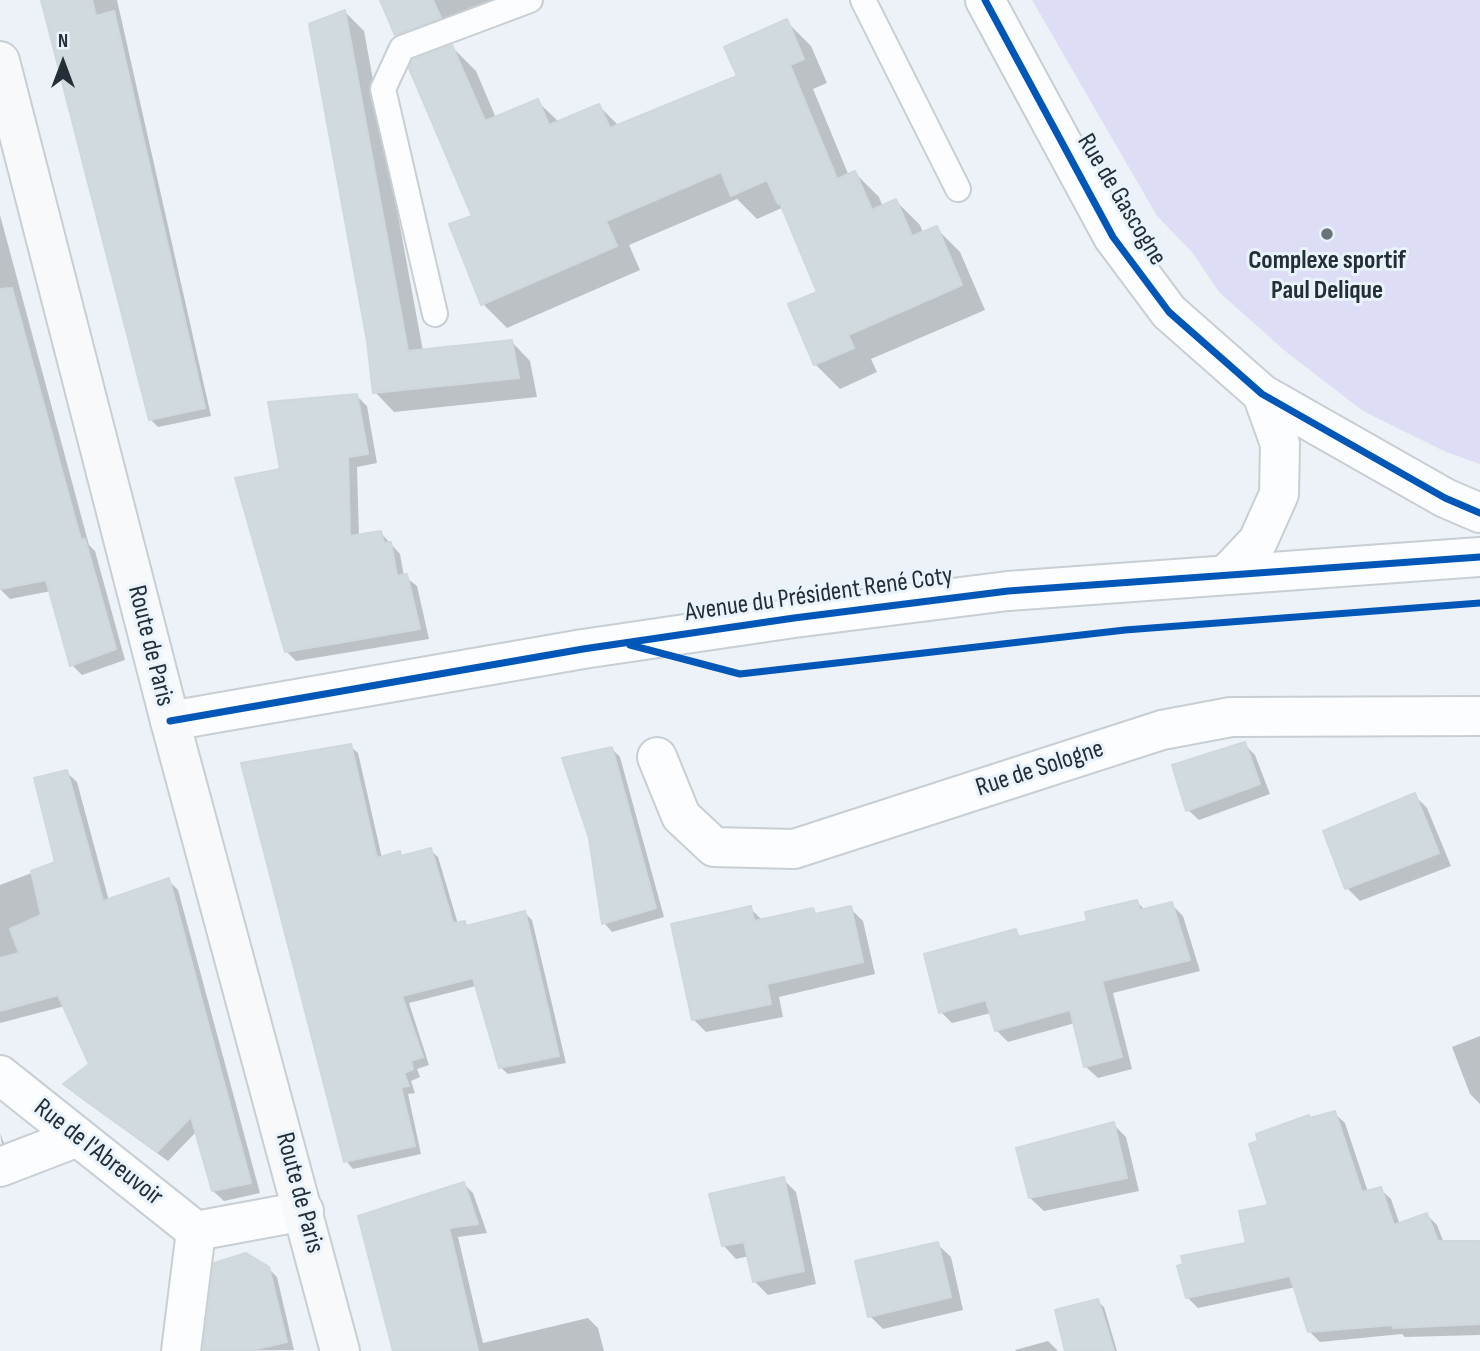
<!DOCTYPE html>
<html>
<head>
<meta charset="utf-8">
<style>
	body { margin:0 }
	#map { position:relative; width:1480px; height:1351px; overflow:hidden; background:#ecf2f7; font-family:"Sofia Sans Condensed",sans-serif }
	canvas { display:block }
	.north { position:absolute; left:28px; top:28px; width:70px; height:70px; -webkit-text-stroke:5px #e8f3fb; paint-order:stroke; rotate:0deg; font-size:19px; font-weight:700; line-height:28px; text-align:center; color:#242e36 }
	.north::after { content:''; display:block; margin:auto; width:24px; height:32px; background:#242e36; clip-path:polygon(50% 0,100% 100%,50% 72%,0 100%) }
</style>
</head>
<body>
<div id="map">
<canvas width="1480" height="1351"></canvas>
<div class="north">N</div>
</div>
<script>
const context = document.querySelector('canvas').getContext('2d');
context.lineJoin = 'round';
function fillPath(path, color) { context.fillStyle = color; context.fill(path, 'evenodd'); }
const toPath = rows => new Path2D(rows.map(r => 'M' + r).join(''));
function strokePath(path, color, width, dash) { context.strokeStyle = color; context.lineWidth = width; context.lineCap = dash ? 'butt' : 'round'; context.setLineDash(dash || []); context.stroke(path); }
function label(font, color, halo, rows, align = 'center') {
  context.font = font + ' "Sofia Sans Condensed",sans-serif'; context.lineWidth = 6; context.setLineDash([]); context.textBaseline = 'middle'; context.strokeStyle = halo; context.fillStyle = color; for (const [text, x, y, turn = 0] of rows) {
    context.save(); context.translate(x, y); context.rotate((+turn || 0) * Math.PI / 180); context.textAlign = isNaN(turn) ? turn : align; if (halo) context.strokeText(text, 0, 0); context.fillText(text, 0, 0); context.restore();
  }
}
const green = toPath([
	[1032,0,1480,0,1480,464,1446,452,1363,411,1285,351,1219,292,1192,252,1157,216]
]);
const shadow = toPath([
	[43,0,117,0,211,416,158,427,150,419],
	[382,0,536,0,416,54,397,34],
	[345,12,364,31,423,351,511,341,530,361,537,397,394,412,375,392],
	[787,22,811,46,827,83,813,89,849,176,855,173,879,197,883,207,896,201,920,225,923,233,936,228,960,252,985,310,871,359,877,372,840,389,815,364,790,305,820,293,784,207,757,219,737,199,629,245,640,270,507,328,483,304,452,47,476,71,496,118,537,101,560,123,599,106,619,126,739,77],
	[0,215,89,545,95,551,125,660,82,675,72,665,51,591,10,599,0,589],
	[357,396,367,406,377,463,357,467,359,537,381,533,400,554,404,576,417,586,429,639,296,661,286,651,282,471],
	[1244,744,1255,755,1270,794,1199,820,1188,810],
	[350,746,358,753,382,858,400,853,404,857,430,850,438,857,458,924,465,923,469,927,525,913,532,920,566,1063,508,1074,500,1067,476,986,409,1003,429,1065,417,1069,420,1077,411,1081,415,1093,408,1094,421,1154,353,1169,346,1161],
	[612,749,620,757,664,917,612,932,604,923],
	[66,772,77,782,109,901,168,880,178,890,260,1193,224,1201,213,1191,197,1131,168,1161,75,1094,66,1084,91,1065,65,1006,0,1023,0,885,58,863],
	[1414,795,1427,808,1451,866,1360,901,1347,888],
	[1137,902,1145,910,1171,904,1183,916,1200,971,1113,993,1132,1069,1098,1078,1086,1067,1075,1023,1008,1042,996,1030,991,1013,952,1023,941,1012,1015,931,1022,938,1089,922],
	[750,908,763,921,812,910,818,915,850,908,863,921,875,974,779,997,783,1017,706,1032,693,1019],
	[1480,1036,1480,1104,1470,1094,1452,1047],
	[1334,1113,1345,1123,1368,1192,1380,1189,1391,1199,1400,1225,1427,1215,1437,1225,1444,1243,1480,1243,1480,1335,1405,1337,1402,1334,1320,1342,1309,1331,1296,1287,1198,1308,1187,1297,1248,1244,1270,1206,1309,1117,1312,1119],
	[1113,1124,1126,1137,1139,1191,1044,1211,1030,1198],
	[0,1133,6,1148,0,1150,2,1145],
	[783,1179,796,1192,816,1284,768,1295,755,1282,749,1256,736,1259,723,1245],
	[464,1184,473,1193,487,1233,458,1237,483,1343,588,1318,598,1328,604,1351,394,1351],
	[937,1244,951,1257,963,1310,883,1329,870,1316],
	[216,1264,268,1268,277,1277,294,1350,203,1351],
	[1097,1301,1104,1307,1117,1351,1067,1351],
	[1048,1341,1058,1351,1016,1351,1015,1350]
]);
const building = toPath([
	[41,0,92,0,96,16,114,11,205,408,149,420,41,0],
	[380,0,433,0,441,18,395,35,380,0],
	[345,10,408,351,512,340,519,378,373,393,367,341,309,24,345,10],
	[787,19,804,59,790,65,837,179,855,171,872,210,896,199,912,236,937,226,962,285,848,335,854,348,814,365,788,304,817,292,780,203,778,204,767,180,731,196,721,172,606,221,617,246,481,305,449,224,472,216,409,68,413,60,452,45,485,121,538,99,549,125,599,104,610,128,737,76,724,47,787,19],
	[12,288,81,540,85,539,116,649,70,666,46,580,0,589,0,289,12,288],
	[357,394,368,454,348,457,350,536,381,531,384,543,391,542,397,576,407,574,420,629,285,652,235,478,280,469,268,402,357,394],
	[1245,742,1260,784,1186,811,1172,765,1245,742],
	[351,744,377,858,400,851,401,856,431,848,453,923,465,921,466,926,525,911,559,1056,499,1068,473,978,402,996,423,1057,411,1061,413,1069,404,1073,409,1086,401,1087,415,1146,344,1162,241,763,351,744],
	[612,747,656,908,602,924,589,838,562,758,612,747],
	[67,770,103,901,169,878,251,1183,212,1191,191,1117,157,1152,63,1084,89,1064,58,995,0,1011,0,958,19,953,10,929,41,915,31,871,55,862,34,778,67,770],
	[1415,793,1439,853,1345,889,1323,831,1415,793],
	[1137,900,1140,910,1172,902,1190,960,1102,981,1122,1057,1084,1067,1070,1010,995,1031,986,1000,939,1013,924,954,1016,929,1018,937,1087,921,1085,912,1137,900],
	[751,906,754,921,813,908,815,914,851,906,863,962,767,984,771,1004,692,1020,671,924,751,906],
	[1335,1111,1362,1192,1381,1187,1394,1225,1427,1213,1438,1241,1480,1241,1480,1324,1393,1328,1392,1325,1308,1332,1290,1276,1186,1298,1177,1266,1183,1264,1181,1256,1246,1243,1239,1211,1268,1205,1249,1144,1258,1141,1256,1134,1309,1115,1310,1118,1335,1111],
	[1114,1122,1127,1178,1029,1198,1016,1148,1114,1122],
	[784,1177,804,1271,753,1282,744,1242,722,1246,709,1194,784,1177],
	[464,1182,478,1224,449,1228,478,1351,393,1351,358,1216,464,1182],
	[938,1242,951,1297,868,1317,855,1261,938,1242],
	[246,1253,269,1267,287,1342,248,1351,203,1351,214,1263,246,1253],
	[1098,1299,1114,1351,1065,1351,1055,1310,1098,1299]
]);
const service = toPath([
	[863,0,958,189],
	[435,314,383,89,402,48,530,0]
]);
const minor = toPath([
	[985,0,1113,237,1169,312,1262,394,1445,498,1480,513],
	[1226,575,1258,541,1279,494,1280,444,1262,394],
	[657,757,681,816,714,847,794,849,1162,730,1231,717,1480,716],
	[0,1075,196,1231],
	[0,1167,78,1137],
	[181,1351,196,1231,304,1211]
]);
const tertiary = toPath([
	[170,721,583,649,794,618,1008,591,1480,557]
]);
const secondary = toPath([
	[0,61,170,721,340,1351]
]);
const cycleway = toPath([
	[985,0,1113,237,1169,312,1262,394,1445,498,1480,513],
	[630,645,740,674,1125,630,1480,603],
	[170,721,583,649,794,618,1008,591,1480,557]
]);
const markers = [
	[1327,234,7,"#6a737a"]
];
const streetNames = [
	["Rue de Gascogne",1121,200,59],
	["Avenue du Président René Coty",819,595,-8],
	["Route de Paris",150,646,76],
	["Rue de Sologne",1040,769,-18],
	["Rue de l'Abreuvoir",98,1153,38],
	["Route de Paris",299,1193,75]
];
const poiNames = [
	["Complexe sportif",1327,261],
	["Paul Delique",1327,291]
];
fillPath(green, '#deddf6');
fillPath(shadow, '#0003');
fillPath(building, '#d1dbdf');
strokePath(building, '#cfd9dd', 2);
strokePath(service, '#c7cfd5', 28);
strokePath(minor, '#c7cfd5', 42);
strokePath(tertiary, '#c7cfd5', 42);
strokePath(secondary, '#c7cfd5', 42);
strokePath(service, '#fcfdfe', 24);
strokePath(minor, '#fcfdfe', 38);
strokePath(tertiary, '#fcfdfe', 38);
strokePath(secondary, '#f7f9fb', 38);
strokePath(cycleway, '#0057b8', 7);
for (const [x, y, r, color] of markers) { const dot = new Path2D(); dot.arc(x, y, r, 0, 2 * Math.PI); context.fillStyle = color; context.fill(dot); strokePath(dot, '#e8f3fb', 2.5); }
label('26px', '#242e36', '#e8f3fb', streetNames);
label('bold 26px', '#242e36', '#e8f3fb', poiNames);
</script>
</body>
</html>
